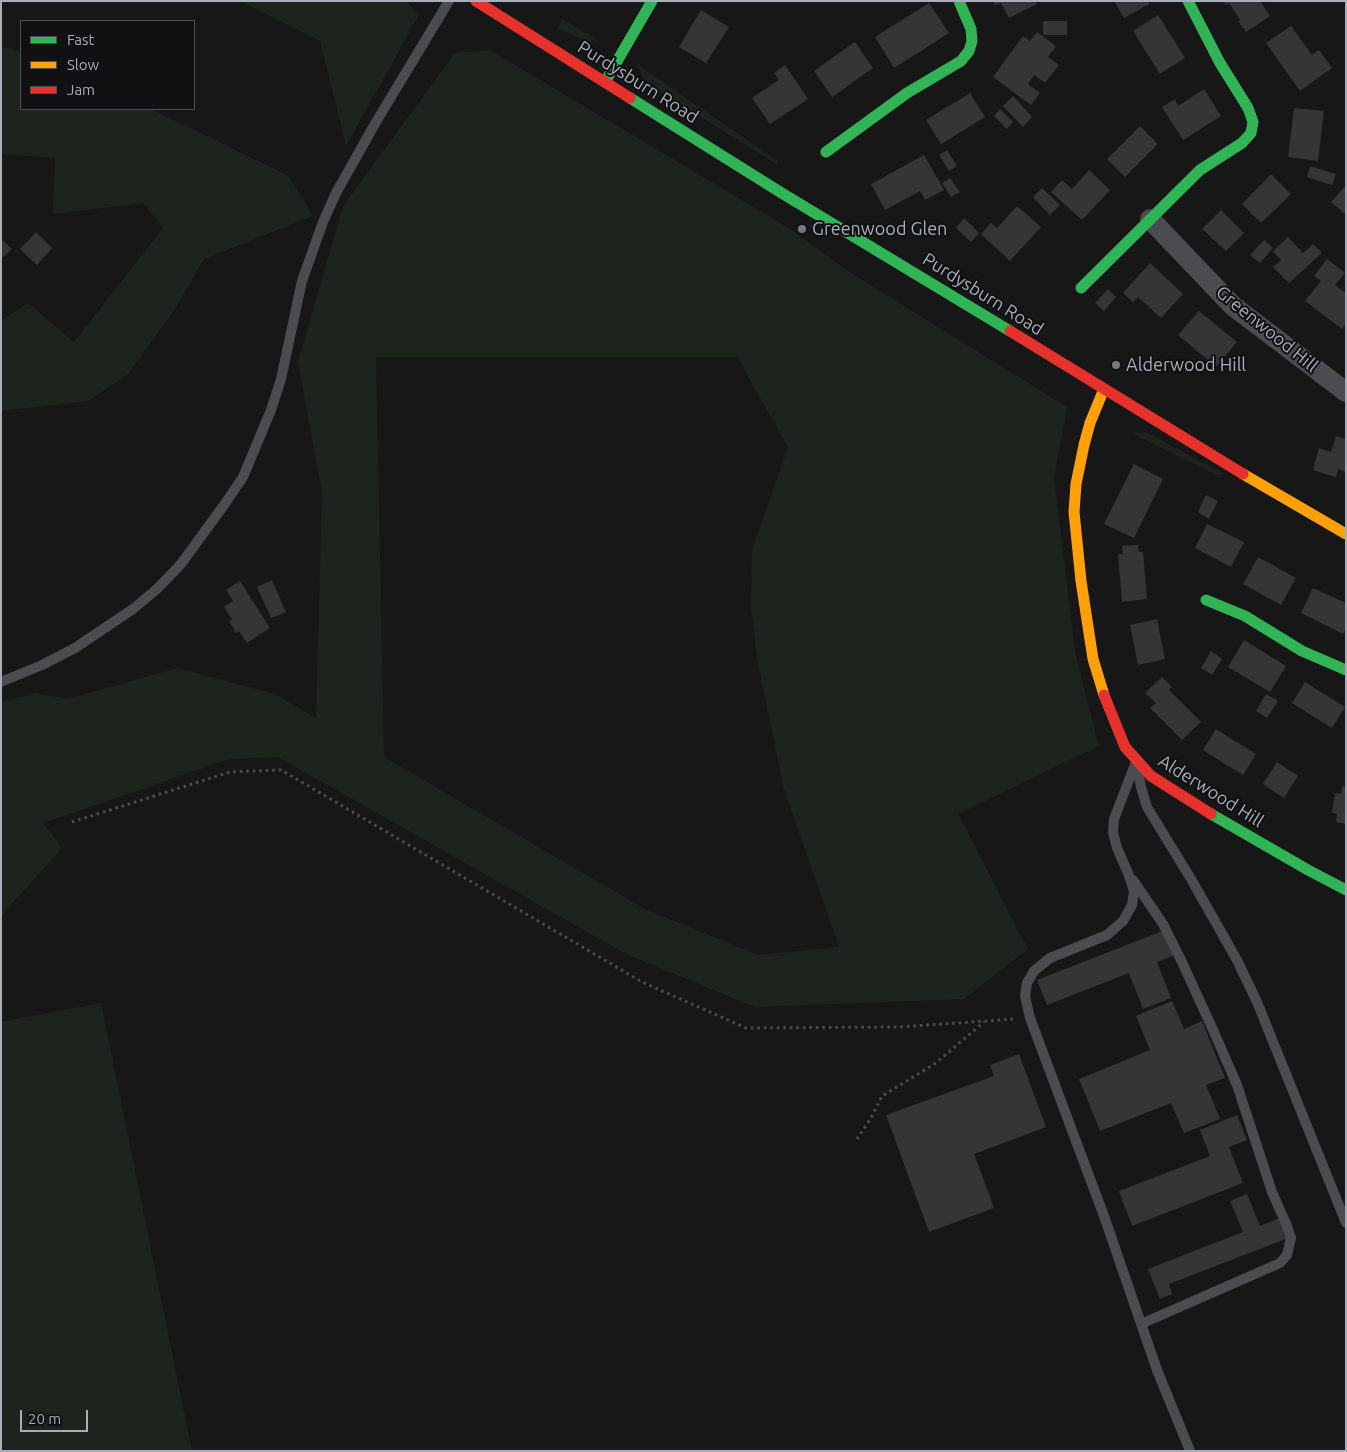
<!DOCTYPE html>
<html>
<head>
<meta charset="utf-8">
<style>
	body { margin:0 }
	#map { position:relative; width:1347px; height:1452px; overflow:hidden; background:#171717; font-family:Ubuntu,sans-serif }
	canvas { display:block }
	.frame { position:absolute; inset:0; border:2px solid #a8adb8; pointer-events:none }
	.legend { position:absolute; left:20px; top:20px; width:175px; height:90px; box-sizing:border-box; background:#111113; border:1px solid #4d4f55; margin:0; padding:6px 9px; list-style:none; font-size:15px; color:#a8adb8 }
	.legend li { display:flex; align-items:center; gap:10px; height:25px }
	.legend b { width:25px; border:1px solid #4d4f55 }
	.scale { position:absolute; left:20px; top:1410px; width:68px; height:22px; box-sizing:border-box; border:2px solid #a8adb8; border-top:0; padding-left:6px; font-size:15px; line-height:18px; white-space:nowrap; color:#a8adb8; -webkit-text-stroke:4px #111113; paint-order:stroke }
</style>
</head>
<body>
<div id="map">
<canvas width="1347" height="1452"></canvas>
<div class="frame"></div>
<ul class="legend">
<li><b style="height:6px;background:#30b455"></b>Fast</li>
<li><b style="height:6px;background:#ff9f0a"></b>Slow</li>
<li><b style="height:6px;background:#e5322d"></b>Jam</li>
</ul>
<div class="scale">20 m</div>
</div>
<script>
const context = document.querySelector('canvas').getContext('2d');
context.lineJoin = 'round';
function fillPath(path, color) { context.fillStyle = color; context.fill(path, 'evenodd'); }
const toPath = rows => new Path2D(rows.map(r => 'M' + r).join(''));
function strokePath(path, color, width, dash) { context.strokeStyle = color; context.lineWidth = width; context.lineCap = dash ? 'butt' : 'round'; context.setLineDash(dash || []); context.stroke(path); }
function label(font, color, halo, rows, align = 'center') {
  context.font = font + ' Ubuntu,sans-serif'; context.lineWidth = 4; context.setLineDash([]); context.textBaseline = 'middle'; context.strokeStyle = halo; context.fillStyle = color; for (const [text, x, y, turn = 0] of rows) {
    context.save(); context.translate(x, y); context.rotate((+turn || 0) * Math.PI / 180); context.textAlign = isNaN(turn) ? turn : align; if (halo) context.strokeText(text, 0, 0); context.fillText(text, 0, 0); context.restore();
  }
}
const green = toPath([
	[240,1,406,1,419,15,346,146,320,41],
	[562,19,599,41,588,42,557,28],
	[1,48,11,48,21,53,21,109,151,109,289,176,313,216,204,259,175,309,128,374,88,401,1,411,1,321,28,303,74,342,163,228,143,203,53,214,55,158,1,154],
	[490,50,787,227,851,273,1067,407,1054,478,1076,657,1099,746,958,814,1028,949,964,999,755,1007,626,954,278,757,229,759,43,823,62,848,1,916,1,702,36,693,67,699,178,668,275,694,316,718,322,493,298,362,343,206,455,53],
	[737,357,788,447,752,550,751,606,757,659,784,789,839,947,758,955,645,909,384,757,376,357],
	[638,65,778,161,776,164,653,87,642,76],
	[1146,432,1224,474,1217,475,1133,434],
	[101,1003,192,1451,1,1451,1,1022]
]);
const building = toPath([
	[992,1,1035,1,1037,4,1009,18,1001,3,995,5],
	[1114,1,1148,1,1149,4,1124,18],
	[1223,1,1260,1,1270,16,1246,32,1238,21,1240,20,1229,3,1226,5],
	[929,3,949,33,894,68,875,37],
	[701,10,729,27,706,63,679,47],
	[1158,15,1185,58,1160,74,1133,31],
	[1043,21,1067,21,1067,35,1043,35],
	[1291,26,1312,55,1319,50,1332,68,1300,91,1266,43],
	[1037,32,1056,46,1048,57,1059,65,1045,83,1034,75,1028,84,1040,93,1031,105,993,77,1023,36,1030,41],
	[855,42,873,68,832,97,814,71],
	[785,65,808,99,770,124,752,98,779,80,774,73],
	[1204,89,1221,116,1183,140,1162,107,1175,99,1178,106],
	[970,93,985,117,941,144,926,120],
	[1013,96,1032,117,1023,127,1003,106],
	[1294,108,1324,111,1318,161,1288,157],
	[1000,109,1013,122,1007,129,994,116],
	[1140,126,1158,144,1125,177,1107,159],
	[947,150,957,166,949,171,939,155],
	[924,155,944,190,925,200,920,191,885,210,871,184],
	[1310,166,1336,174,1332,185,1307,177],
	[1089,170,1110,190,1082,220,1051,192,1062,180,1072,189],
	[1271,174,1291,194,1261,223,1242,204],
	[950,178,960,192,951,197,942,183],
	[1346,185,1346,215,1331,202],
	[1042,188,1060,205,1050,215,1033,197],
	[1017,206,1041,227,1010,261,981,234,991,223,997,228],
	[1221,210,1244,233,1226,251,1202,229],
	[964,218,979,233,971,242,956,228],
	[36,232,52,248,37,265,20,249],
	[1288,237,1303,253,1313,244,1322,253,1289,283,1273,267,1281,260,1273,251],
	[1,239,12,249,1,259],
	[1264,240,1273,248,1260,263,1250,255],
	[1327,259,1345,273,1335,285,1346,293,1346,324,1342,329,1305,301,1321,281,1314,276],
	[1150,263,1183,294,1161,318,1138,297,1133,302,1123,293],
	[1108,289,1116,297,1104,311,1095,303],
	[1199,311,1237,342,1216,367,1178,335],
	[1336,436,1346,439,1346,472,1338,469,1336,477,1313,470,1319,448,1331,452],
	[1134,464,1163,479,1134,538,1104,524],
	[1206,495,1218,501,1209,519,1198,512],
	[1207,524,1244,542,1231,567,1195,548],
	[1138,545,1139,552,1143,552,1147,599,1122,602,1118,554,1123,554,1122,546],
	[1258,557,1296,578,1281,605,1243,584],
	[272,580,286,612,271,618,257,587],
	[240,581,270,628,247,643,239,631,236,633,229,621,232,619,224,607,233,601,226,590],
	[1313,588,1346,603,1346,628,1343,634,1301,613],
	[1157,619,1165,659,1138,665,1130,625],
	[1244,640,1286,666,1270,692,1228,667],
	[1211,651,1222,659,1212,675,1201,668],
	[1162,677,1172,687,1169,690,1201,722,1182,740,1150,708,1156,703,1145,693],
	[1305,682,1345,707,1332,728,1292,703],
	[1266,694,1278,701,1267,718,1256,711],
	[1216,729,1256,754,1243,775,1203,750],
	[1277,762,1298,776,1284,798,1263,784],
	[1342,786,1346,787,1346,824,1336,822,1337,814,1332,813,1335,793,1341,794],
	[1165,930,1175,955,1157,962,1171,998,1143,1009,1129,973,1047,1005,1037,980],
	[1172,1001,1184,1029,1202,1021,1225,1078,1206,1085,1220,1119,1184,1133,1171,1103,1100,1131,1079,1079,1150,1050,1136,1016],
	[1019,1054,1046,1127,974,1154,994,1208,929,1232,886,1115,994,1076,990,1065],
	[1237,1115,1247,1140,1229,1147,1243,1183,1132,1226,1119,1191,1210,1156,1200,1130],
	[1247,1194,1260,1226,1280,1218,1288,1238,1169,1284,1172,1294,1160,1299,1148,1269,1243,1232,1230,1201]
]);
const path = toPath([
	[72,822,230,772,281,770,642,982,746,1028,899,1027,1015,1019],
	[857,1139,871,1118,882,1096,936,1063,984,1022]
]);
const lane = toPath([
	[1,682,42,665,75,648,133,609,158,588,181,564,224,505,243,477,271,410,281,379,302,281,323,222,336,193,376,122,449,1],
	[1136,762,1114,819,1113,832,1117,848,1128,873,1134,891,1132,905,1123,921,1107,935,1050,958,1034,971,1027,983,1025,996,1030,1018,1104,1216,1157,1370,1190,1451],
	[1138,771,1141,787,1147,807,1191,879,1237,960,1257,1002,1346,1223],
	[1133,880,1163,924,1182,962,1214,1032,1237,1085,1272,1192,1287,1226,1291,1238,1287,1255,1280,1263,1141,1324]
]);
const street = toPath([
	[1150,219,1233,306,1346,392]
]);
const fast = toPath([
	[605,82,652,1],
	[630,98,780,192,1010,331],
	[826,152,907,93,961,61,969,51,972,41,971,29,959,1],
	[1081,288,1200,170,1242,143,1251,133,1253,122,1248,108,1220,63,1188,1],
	[1206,600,1245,616,1302,651,1346,670],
	[1211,814,1308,870,1346,890]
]);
const slow = toPath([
	[1243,474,1346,534],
	[1104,695,1093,659,1081,581,1074,512,1076,484,1084,445,1090,423,1104,389]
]);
const jam = toPath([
	[476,1,630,98],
	[1010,331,1243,474],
	[1104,695,1125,747,1151,776,1211,814]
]);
const markers = [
	[802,229,5,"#757880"],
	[1116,365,5,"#757880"]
];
const streetNames = [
	["Purdysburn Road",638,82,32],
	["Purdysburn Road",983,294,32],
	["Greenwood Hill",1267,329,39],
	["Alderwood Hill",1211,791,32]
];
const poiNames = [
	["Greenwood Glen",812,229],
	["Alderwood Hill",1126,365]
];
fillPath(green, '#1d241e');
fillPath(building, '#353536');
strokePath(path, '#4d4e52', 3, [2.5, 4]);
strokePath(lane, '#4b4c50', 10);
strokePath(street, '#4b4c50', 20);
strokePath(fast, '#30b455', 11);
strokePath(slow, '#ff9f0a', 11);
strokePath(jam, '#e5322d', 11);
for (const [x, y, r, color] of markers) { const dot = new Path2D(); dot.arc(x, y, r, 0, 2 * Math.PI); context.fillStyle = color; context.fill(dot); strokePath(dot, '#111113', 2); }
label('18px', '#a8adb8', '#111113', streetNames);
label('18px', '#a8adb8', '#111113', poiNames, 'left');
</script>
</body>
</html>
